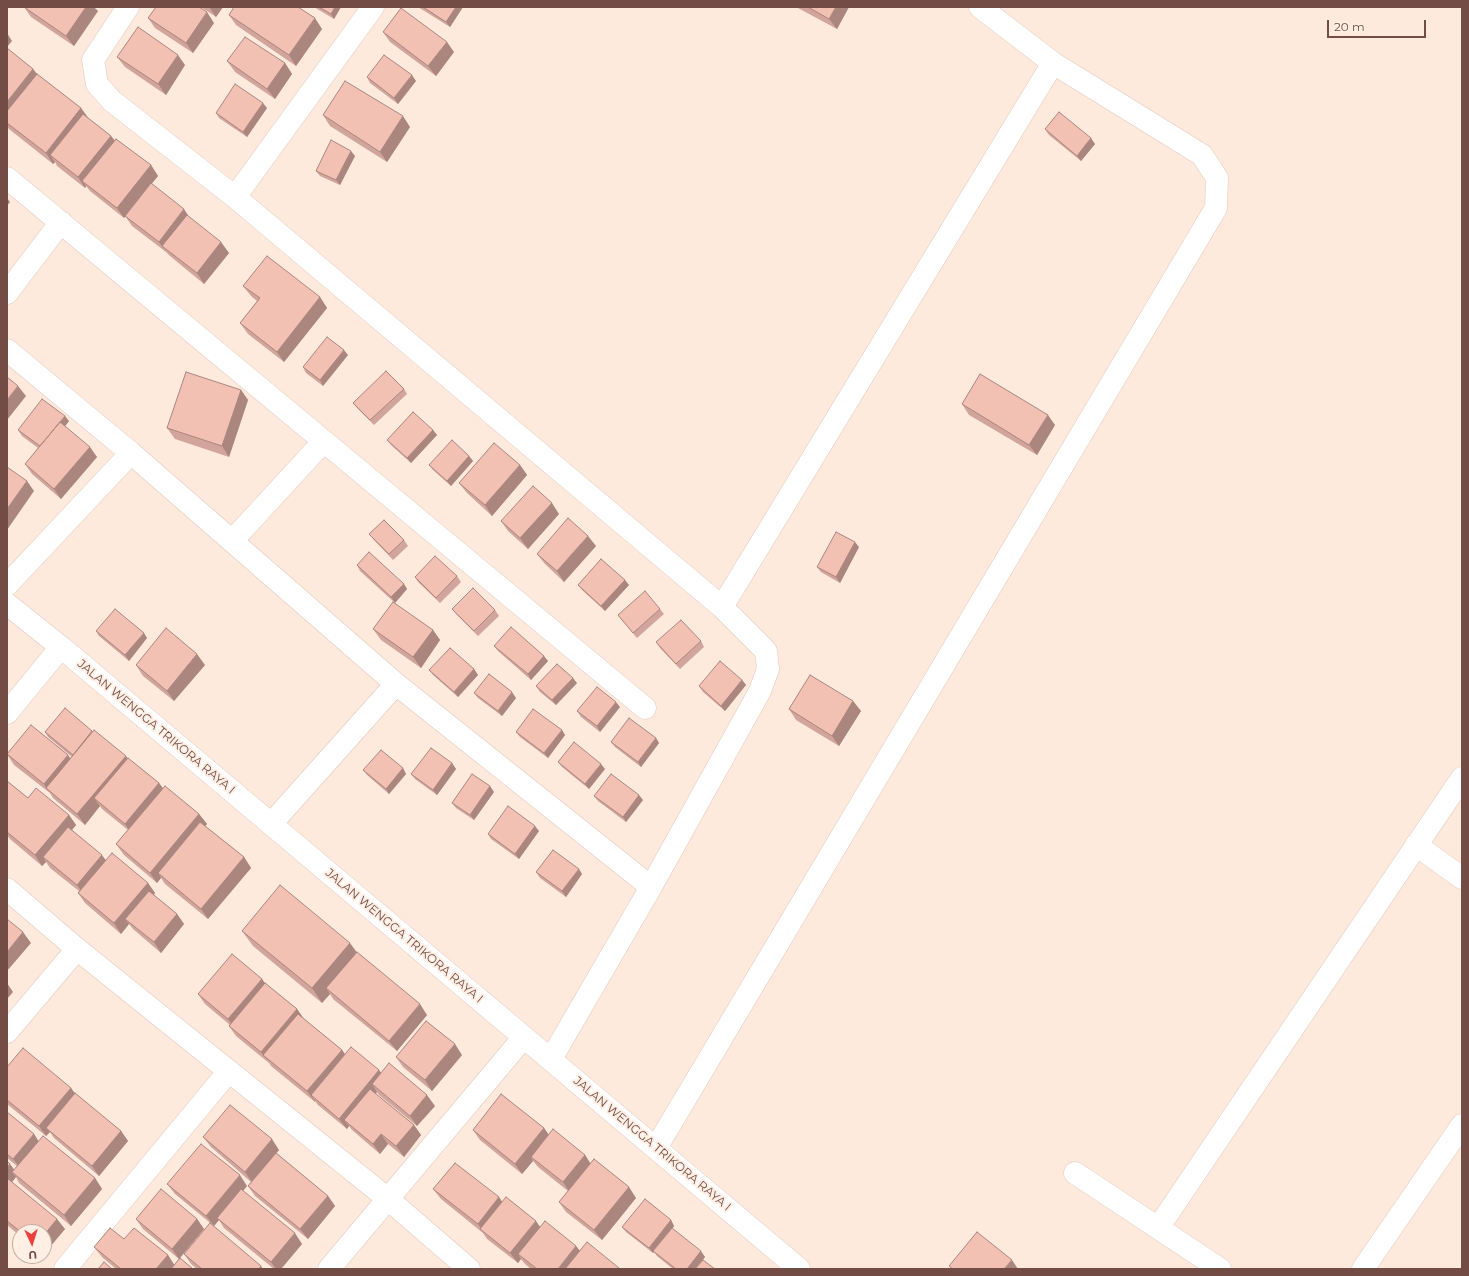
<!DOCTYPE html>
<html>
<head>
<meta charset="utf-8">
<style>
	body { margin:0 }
	#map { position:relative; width:1469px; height:1276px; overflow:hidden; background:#fdeadd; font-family:Montserrat,sans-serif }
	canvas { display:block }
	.frame { position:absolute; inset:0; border:8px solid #734c45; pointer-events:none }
	.north { position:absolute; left:12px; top:1224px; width:40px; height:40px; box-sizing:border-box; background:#ffefe4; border:1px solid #c7aea4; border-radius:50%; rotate:176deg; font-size:11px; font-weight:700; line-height:16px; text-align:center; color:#734c45 }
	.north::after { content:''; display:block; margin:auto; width:14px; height:18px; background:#ed3f3c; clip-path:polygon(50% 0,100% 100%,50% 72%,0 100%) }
	.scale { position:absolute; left:1327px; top:20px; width:99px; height:18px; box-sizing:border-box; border:2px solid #734c45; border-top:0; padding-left:5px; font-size:12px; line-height:14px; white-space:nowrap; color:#734c45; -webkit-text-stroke:3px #ffefe4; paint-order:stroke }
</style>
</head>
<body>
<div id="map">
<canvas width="1469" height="1276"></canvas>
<div class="frame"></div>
<div class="north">U</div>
<div class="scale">20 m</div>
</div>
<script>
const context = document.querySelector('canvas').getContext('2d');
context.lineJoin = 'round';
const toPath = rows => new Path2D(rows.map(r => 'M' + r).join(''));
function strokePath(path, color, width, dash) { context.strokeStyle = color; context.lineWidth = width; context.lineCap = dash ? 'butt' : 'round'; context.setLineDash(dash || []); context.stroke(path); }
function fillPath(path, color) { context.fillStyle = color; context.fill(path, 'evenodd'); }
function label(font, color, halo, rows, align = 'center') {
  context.font = font + ' Montserrat,sans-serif'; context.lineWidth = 4; context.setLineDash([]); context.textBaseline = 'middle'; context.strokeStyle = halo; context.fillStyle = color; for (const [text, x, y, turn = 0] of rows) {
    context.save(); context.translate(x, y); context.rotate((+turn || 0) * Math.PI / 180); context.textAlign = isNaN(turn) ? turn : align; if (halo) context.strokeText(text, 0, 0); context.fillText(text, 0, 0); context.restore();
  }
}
const minor = toPath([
	[128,7,93,60,97,84,112,101,235,197],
	[373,7,235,197,722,607,766,651,768,669,760,691,651,887,551,1059],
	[7,178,645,708],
	[7,293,61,222],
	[7,350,131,453,396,684,651,887],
	[232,541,324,441],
	[7,585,131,453],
	[7,604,61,647,799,1269],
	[722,607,1053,63],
	[7,713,61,647],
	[271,824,396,684],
	[1416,845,1462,878],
	[7,889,77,949,388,1199,469,1269],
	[7,1032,77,949],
	[656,1148,1216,208,1217,178,1202,155,1053,63,980,7],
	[1075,1173,1220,1269],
	[1158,1228,1462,778],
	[65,1269,229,1071],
	[329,1269,524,1037],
	[1363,1269,1462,1125]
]);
const wall = toPath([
	[24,7,98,11,74,46,31,17],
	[201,7,223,7,216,17],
	[314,7,341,7,334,19],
	[418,7,463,7,450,27],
	[796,7,849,7,837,29],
	[229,15,322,29,296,66,236,25],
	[148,18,214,23,193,53,155,28],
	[383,32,454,52,436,76,390,42],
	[7,48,33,69,37,74,81,108,88,118,111,136,115,141,151,165,158,176,151,184,229,253,204,284,170,256,166,252,132,226,125,216,124,218,90,191,86,186,85,188,57,166,55,162,53,164,9,129,7,127],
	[117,57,185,65,166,95,125,67],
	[227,61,285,63,292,74,275,99,235,72],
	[367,77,416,81,398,104,370,83],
	[267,108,247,137,219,118,216,113],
	[323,115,410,127,387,162,330,126],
	[1045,129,1095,144,1081,161,1049,135],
	[355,156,340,185,320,176,316,171],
	[243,286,320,297,327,308,284,362,248,334,240,323,257,301,251,296],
	[348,355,323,386,306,373,303,367],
	[404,389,407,394,374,425,357,408,353,403],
	[241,390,248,400,229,457,175,439,167,428],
	[962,404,1055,425,1037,455,969,415],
	[69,421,65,426,97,457,61,499,32,474,25,464,38,448,22,436,18,430],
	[433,430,437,435,411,463,391,445,387,440],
	[469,456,473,461,451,486,433,470,429,465],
	[520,465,527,475,492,516,467,493,459,483],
	[559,514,528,549,508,531,501,521],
	[369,534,404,540,408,546,393,560,373,539],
	[596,546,564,582,545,564,537,554],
	[859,547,840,583,821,572,817,567],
	[357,565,404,584,407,589,395,603,360,571],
	[457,576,461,582,440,603,418,582,415,577],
	[578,585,629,585,605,611,582,590],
	[452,609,495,610,499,616,478,636,456,614],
	[660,609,664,614,637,638,622,620,618,615],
	[373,629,433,630,440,640,421,668,381,640],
	[96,631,147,638,129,661,99,636],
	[701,641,704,647,680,669,660,648,656,642],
	[494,646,548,661,531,680,498,651],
	[136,665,205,665,174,701,143,676],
	[474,669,478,675,458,697,433,675,429,670],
	[742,680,746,685,725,711,703,692,699,686],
	[577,683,556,705,540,692,536,686],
	[474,693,516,698,502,716,478,698],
	[853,701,861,711,839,746,796,720,789,709],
	[620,707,600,732,581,717,577,711],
	[562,730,565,735,548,758,520,737,516,732],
	[93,731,159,783,163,788,199,814,207,824,205,826,244,857,251,868,208,919,165,884,161,878,157,883,124,855,116,844,128,830,102,809,100,806,85,825,53,798,50,793,14,765,7,754,70,758,72,757,48,737,45,732],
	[656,738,659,743,641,767,615,747,611,742],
	[558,762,605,769,589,789,562,767],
	[452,763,456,769,437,795,415,779,411,774],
	[403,768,406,774,389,794,367,775,363,770],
	[7,781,28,798,69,815,76,825,72,830,106,860,148,883,155,893,154,895,177,914,184,924,161,953,133,929,129,924,121,934,85,903,78,893,79,891,50,868,46,862,42,866,10,839,7,835],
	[494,792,474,820,456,808,452,803],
	[594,796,643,800,626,822,598,801],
	[539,831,519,859,491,839,488,834],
	[536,872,582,874,566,897,540,878],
	[242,931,356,952,427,1015,397,1051,333,999,330,994,322,1003,253,946],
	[262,979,265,983,297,1009,304,1019,342,1050,345,1054,379,1070,381,1073,435,1106,417,1126,379,1095,377,1092,376,1094,414,1125,421,1135,404,1157,388,1144,380,1154,352,1130,349,1126,347,1129,318,1105,315,1101,315,1102,271,1066,269,1063,236,1036,229,1026,230,1025,205,1004,198,994],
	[462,1055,432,1091,403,1067,396,1057],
	[7,1067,71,1088,75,1094,121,1131,128,1141,99,1176,54,1138,50,1132,46,1136,7,1104],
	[7,1112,34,1134,38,1141,95,1178,102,1189,71,1226,19,1183,16,1177,12,1182,65,1229,44,1254,44,1232,20,1232,20,1236,7,1225,7,1161,14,1170,17,1166,7,1158],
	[544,1128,549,1135,585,1155,590,1163,636,1198,602,1240,566,1212,559,1202,568,1191,538,1167,533,1161,522,1174,480,1140,473,1130],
	[203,1137,279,1150,276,1153,328,1196,335,1206,308,1239,255,1196,248,1186,251,1182,211,1147],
	[167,1184,247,1186,243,1191,302,1244,281,1269,274,1269,224,1228,219,1220,214,1226,175,1194],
	[433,1189,499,1197,502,1202,540,1227,576,1246,580,1251,619,1268,620,1269,531,1269,525,1264,521,1259,518,1263,487,1239,483,1233,441,1199],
	[136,1219,197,1219,204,1229,180,1258,193,1269,116,1269,102,1257,94,1247,168,1255,174,1265,179,1259,143,1229],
	[671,1220,674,1226,672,1229,705,1257,695,1269,673,1269,657,1256,654,1252,653,1253,626,1232,622,1227],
	[184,1254,263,1269,197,1269,191,1264]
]);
const shadedWall = toPath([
	[86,7,94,7,98,11,74,46,66,36],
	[209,7,223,7,216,17],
	[335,7,341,7,334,19,331,14],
	[456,7,463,7,450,27,446,22],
	[836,7,849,7,837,29,829,19],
	[207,12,214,23,193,53,186,43],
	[315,18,322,29,296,66,289,55],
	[7,33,12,41,7,47],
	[447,42,454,52,436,76,428,66],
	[178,55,185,65,166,95,158,84],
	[285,63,292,74,275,99,267,89],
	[33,69,41,79,7,122,7,102],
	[412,75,416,81,398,104,394,98],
	[263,103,267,108,247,137,243,132],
	[81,108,89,119,50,155,55,162,53,164,46,153],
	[403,116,410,127,387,162,380,152],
	[111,136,119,146,82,181,86,186,85,188,78,177],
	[1091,138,1095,144,1081,161,1077,156],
	[351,151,355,156,340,185,336,180],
	[151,165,158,176,124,218,117,208],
	[7,198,10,202,7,206],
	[184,209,191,220,162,246,166,252,159,242],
	[221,242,229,253,204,284,197,273],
	[320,297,327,308,284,362,277,352],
	[344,350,348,355,323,386,320,380],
	[18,386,26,396,7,420,7,400],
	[241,390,248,400,229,457,222,446],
	[1048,415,1055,425,1037,455,1029,445],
	[65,416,69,421,45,453,41,447],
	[433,430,437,435,411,463,407,458],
	[90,447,97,457,61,499,54,489],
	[469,456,473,461,451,486,447,481],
	[520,465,527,475,492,516,485,505],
	[27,481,34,491,7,530,7,509],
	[552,503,559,514,528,549,520,538],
	[588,536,596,546,564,582,557,571],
	[855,542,859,547,840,583,836,577],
	[625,580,629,585,605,611,601,606],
	[404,584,407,589,395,603,391,597],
	[433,630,440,640,421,668,413,657],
	[144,633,147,638,129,661,125,655],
	[197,654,205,665,174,701,167,691],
	[544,656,548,661,531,680,528,674],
	[474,669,478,675,458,697,454,692],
	[573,678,577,683,556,705,552,700],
	[742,680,746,685,725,711,721,706],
	[512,692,516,698,502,716,498,711],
	[853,701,861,711,839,746,832,736],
	[616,702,620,707,600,732,597,726],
	[562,730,565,735,548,758,544,753],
	[656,738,659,743,641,767,638,762],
	[68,755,76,766,47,789,44,784],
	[126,756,133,767,94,798,100,806,85,825,77,814],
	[452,763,456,769,437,795,433,790],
	[601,764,605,769,589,789,585,784],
	[403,768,406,774,389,794,386,789],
	[159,783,166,793,132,834,125,824],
	[490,786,494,792,474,820,470,815],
	[639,795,643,800,626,822,623,817],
	[199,814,207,824,162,877,158,873,161,878,157,883,150,873],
	[69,815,76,825,47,860,43,857,46,862,42,866,35,855],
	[535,826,539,831,519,859,515,854],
	[102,855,109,865,84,895,77,885],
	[244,857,251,868,208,919,201,909],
	[579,869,582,874,566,897,562,891],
	[148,883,155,893,130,923,125,919,129,924,121,934,114,923],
	[177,914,184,924,161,953,154,942],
	[23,932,31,943,7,971,7,952],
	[350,943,361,958,326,988,330,994,322,1003,312,988],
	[262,979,269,990,236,1030,228,1019],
	[7,983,13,992,7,999],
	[420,1004,427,1015,397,1051,389,1041],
	[297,1009,304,1019,263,1055,268,1063,261,1052],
	[455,1044,462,1055,432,1091,425,1080],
	[342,1050,349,1060,311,1095,315,1101,315,1102,307,1091],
	[379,1070,387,1081,372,1084,377,1092,350,1125,344,1120,349,1126,347,1129,339,1119],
	[71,1088,78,1098,46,1128,50,1132,46,1136,39,1126],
	[427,1095,435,1106,417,1126,410,1116],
	[414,1125,421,1135,404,1157,396,1146],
	[544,1128,551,1138,531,1157,533,1161,522,1174,515,1164],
	[121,1131,128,1141,99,1176,92,1166],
	[34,1134,41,1145,21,1169,13,1159],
	[381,1134,388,1144,380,1154,373,1144],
	[272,1139,279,1150,252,1182,245,1172],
	[585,1155,592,1166,570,1193,563,1182],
	[10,1164,18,1175,12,1172,16,1177,7,1188,7,1168],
	[240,1175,247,1186,219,1219,217,1218,219,1220,214,1226,206,1216],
	[95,1178,102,1189,71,1226,64,1215],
	[629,1187,636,1198,602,1240,594,1230],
	[328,1196,335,1206,308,1239,300,1229],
	[499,1197,506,1208,482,1230,478,1224],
	[57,1219,65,1229,44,1254,44,1235],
	[197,1219,204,1229,179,1259,172,1249],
	[671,1220,674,1226,653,1253,649,1248],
	[536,1221,543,1231,518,1254,521,1259,518,1263,510,1253],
	[295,1233,302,1244,281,1269,276,1269,271,1262],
	[576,1246,584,1256,574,1269,558,1269],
	[701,1251,705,1257,695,1269,687,1269],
	[168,1255,175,1266,172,1269,156,1269],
	[1012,1260,1018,1269,1004,1269],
	[261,1266,263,1269,259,1269]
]);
const building = toPath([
	[24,7,86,7,66,36,24,7],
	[156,7,199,7,207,12,186,43,148,18,156,7],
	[234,7,298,7,315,18,289,55,229,15,234,7],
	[319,7,335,7,331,14,319,7],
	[423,7,456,7,446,22,423,7],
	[808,7,836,7,829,19,808,7],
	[401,8,447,42,428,66,383,32,401,8],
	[138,27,178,55,158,84,117,57,138,27],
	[245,37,285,63,267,89,227,61,245,37],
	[7,48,33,69,7,102,7,48],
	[384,55,412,75,394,98,367,77,384,55],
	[37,74,81,108,46,153,7,123,7,111,37,74],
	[345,81,403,116,380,152,323,115,345,81],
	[235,84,263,103,243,132,216,113,235,84],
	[1059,112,1091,138,1077,156,1045,129,1059,112],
	[83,114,111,136,78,177,50,155,83,114],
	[116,139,151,165,117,208,82,181,116,139],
	[331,140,351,151,336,180,316,171,331,140],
	[151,183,184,209,159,242,125,216,151,183],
	[187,215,221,242,197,273,162,246,187,215],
	[267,256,320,297,277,352,240,323,260,298,243,286,267,256],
	[327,337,344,350,320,380,303,367,327,337],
	[386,371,404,389,370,420,353,403,386,371],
	[186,372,241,390,222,446,167,428,186,372],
	[980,374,1048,415,1029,445,962,404,980,374],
	[7,377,18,386,7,400,7,377],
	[42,399,65,416,40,446,18,430,42,399],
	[413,412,433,430,407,458,387,440,413,412],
	[60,422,90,447,54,489,25,464,60,422],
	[452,440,469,456,447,481,429,465,452,440],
	[494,443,520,465,485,505,459,483,494,443],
	[7,467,27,481,7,509,7,467],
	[533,486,552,503,520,538,501,521,533,486],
	[568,518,588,536,557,571,537,554,568,518],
	[384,520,404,540,389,554,369,534,384,520],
	[836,532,855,542,836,577,817,567,836,532],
	[369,552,404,584,391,597,357,565,369,552],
	[435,556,457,576,436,598,415,577,435,556],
	[601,559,625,580,601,606,578,585,601,559],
	[473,588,495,610,474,631,452,609,473,588],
	[645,591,660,609,633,633,618,615,645,591],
	[393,602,433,630,413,657,373,629,393,602],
	[115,609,144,633,125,655,96,631,115,609],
	[681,620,701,641,676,664,656,642,681,620],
	[511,627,544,656,528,674,494,646,511,627],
	[166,628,197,654,167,691,136,665,166,628],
	[450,648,474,669,454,692,429,670,450,648],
	[720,661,742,680,721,706,699,686,720,661],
	[557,664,573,678,552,700,536,686,557,664],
	[489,674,512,692,498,711,474,693,489,674],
	[810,675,853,701,832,736,789,709,810,675],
	[597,687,616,702,597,726,577,711,597,687],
	[65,708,92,731,73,755,45,732,65,708],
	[533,709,562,730,544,753,516,732,533,709],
	[629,718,656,738,638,762,611,742,629,718],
	[31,725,68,755,44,784,7,754,31,725],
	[94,730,126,756,77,814,46,788,94,730],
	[574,742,601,764,585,784,558,762,574,742],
	[431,748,452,763,433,790,411,774,431,748],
	[381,750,403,768,386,789,363,770,381,750],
	[128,758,159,783,125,824,94,798,128,758],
	[472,774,490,786,470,815,452,803,472,774],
	[611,774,639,795,623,817,594,796,611,774],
	[7,781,28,798,36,788,69,815,35,855,7,832,7,781],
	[165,786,199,814,150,873,116,844,165,786],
	[508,806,535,826,515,854,488,834,508,806],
	[200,822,244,857,201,909,158,873,200,822],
	[68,827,102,855,77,885,43,857,68,827],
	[553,850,579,869,562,891,536,872,553,850],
	[112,853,148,883,114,923,78,893,112,853],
	[280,885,350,943,312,988,242,931,280,885],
	[149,891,177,914,154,942,125,919,149,891],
	[7,919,23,932,7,952,7,919],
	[357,952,420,1004,389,1041,326,988,357,952],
	[232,954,262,979,228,1019,198,994,232,954],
	[265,983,297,1009,261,1052,229,1026,265,983],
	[298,1014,342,1050,307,1091,263,1055,298,1014],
	[426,1021,455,1044,425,1080,396,1057,426,1021],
	[351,1047,379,1070,339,1119,311,1095,351,1047],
	[23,1048,71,1088,39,1126,7,1100,7,1067,23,1048],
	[389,1063,427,1095,410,1116,372,1084,389,1063],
	[370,1089,414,1125,396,1146,381,1134,373,1144,344,1120,370,1089],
	[75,1093,121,1131,92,1166,46,1128,75,1093],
	[501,1094,544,1128,515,1164,473,1130,501,1094],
	[230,1105,272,1139,245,1172,203,1137,230,1105],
	[7,1112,34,1134,13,1159,7,1154,7,1112],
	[553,1129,585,1155,563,1182,531,1157,553,1129],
	[43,1136,95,1178,64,1215,12,1172,43,1136],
	[201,1144,240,1175,206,1216,167,1184,201,1144],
	[276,1153,328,1196,300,1229,248,1186,276,1153],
	[594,1159,629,1187,594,1230,559,1202,594,1159],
	[7,1161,10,1164,7,1168,7,1161],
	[455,1163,499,1197,478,1224,433,1189,455,1163],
	[7,1178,57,1219,44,1235,44,1232,21,1232,7,1221,7,1178],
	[161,1189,197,1219,172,1249,136,1219,161,1189],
	[241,1189,295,1233,271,1262,217,1218,241,1189],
	[506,1197,536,1221,510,1253,480,1229,506,1197],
	[645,1199,671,1220,649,1248,622,1227,645,1199],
	[545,1221,576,1246,558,1269,537,1269,518,1254,545,1221],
	[210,1223,261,1266,259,1269,202,1269,184,1254,210,1223],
	[110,1228,124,1239,134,1228,168,1255,156,1269,121,1269,94,1247,110,1228],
	[672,1228,701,1251,687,1269,676,1269,653,1251,672,1228],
	[977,1232,1012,1260,1004,1269,953,1269,949,1266,977,1232],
	[587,1242,619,1268,618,1269,565,1269,587,1242],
	[180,1258,193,1269,171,1269,180,1258],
	[703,1260,715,1269,695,1269,703,1260],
	[104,1262,112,1269,98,1269,104,1262]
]);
const streetNames = [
	["JALAN WENGGA TRIKORA RAYA I",156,727,40],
	["JALAN WENGGA TRIKORA RAYA I",404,936,40],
	["JALAN WENGGA TRIKORA RAYA I",652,1144,40]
];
strokePath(minor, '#e3c6bc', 23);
strokePath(minor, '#fff', 22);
fillPath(wall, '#d1a59b');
fillPath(shadedWall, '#aa867e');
fillPath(building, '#f3c0b4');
strokePath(building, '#aa867e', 1);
label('12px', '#734c45', '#ffefe4', streetNames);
</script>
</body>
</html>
